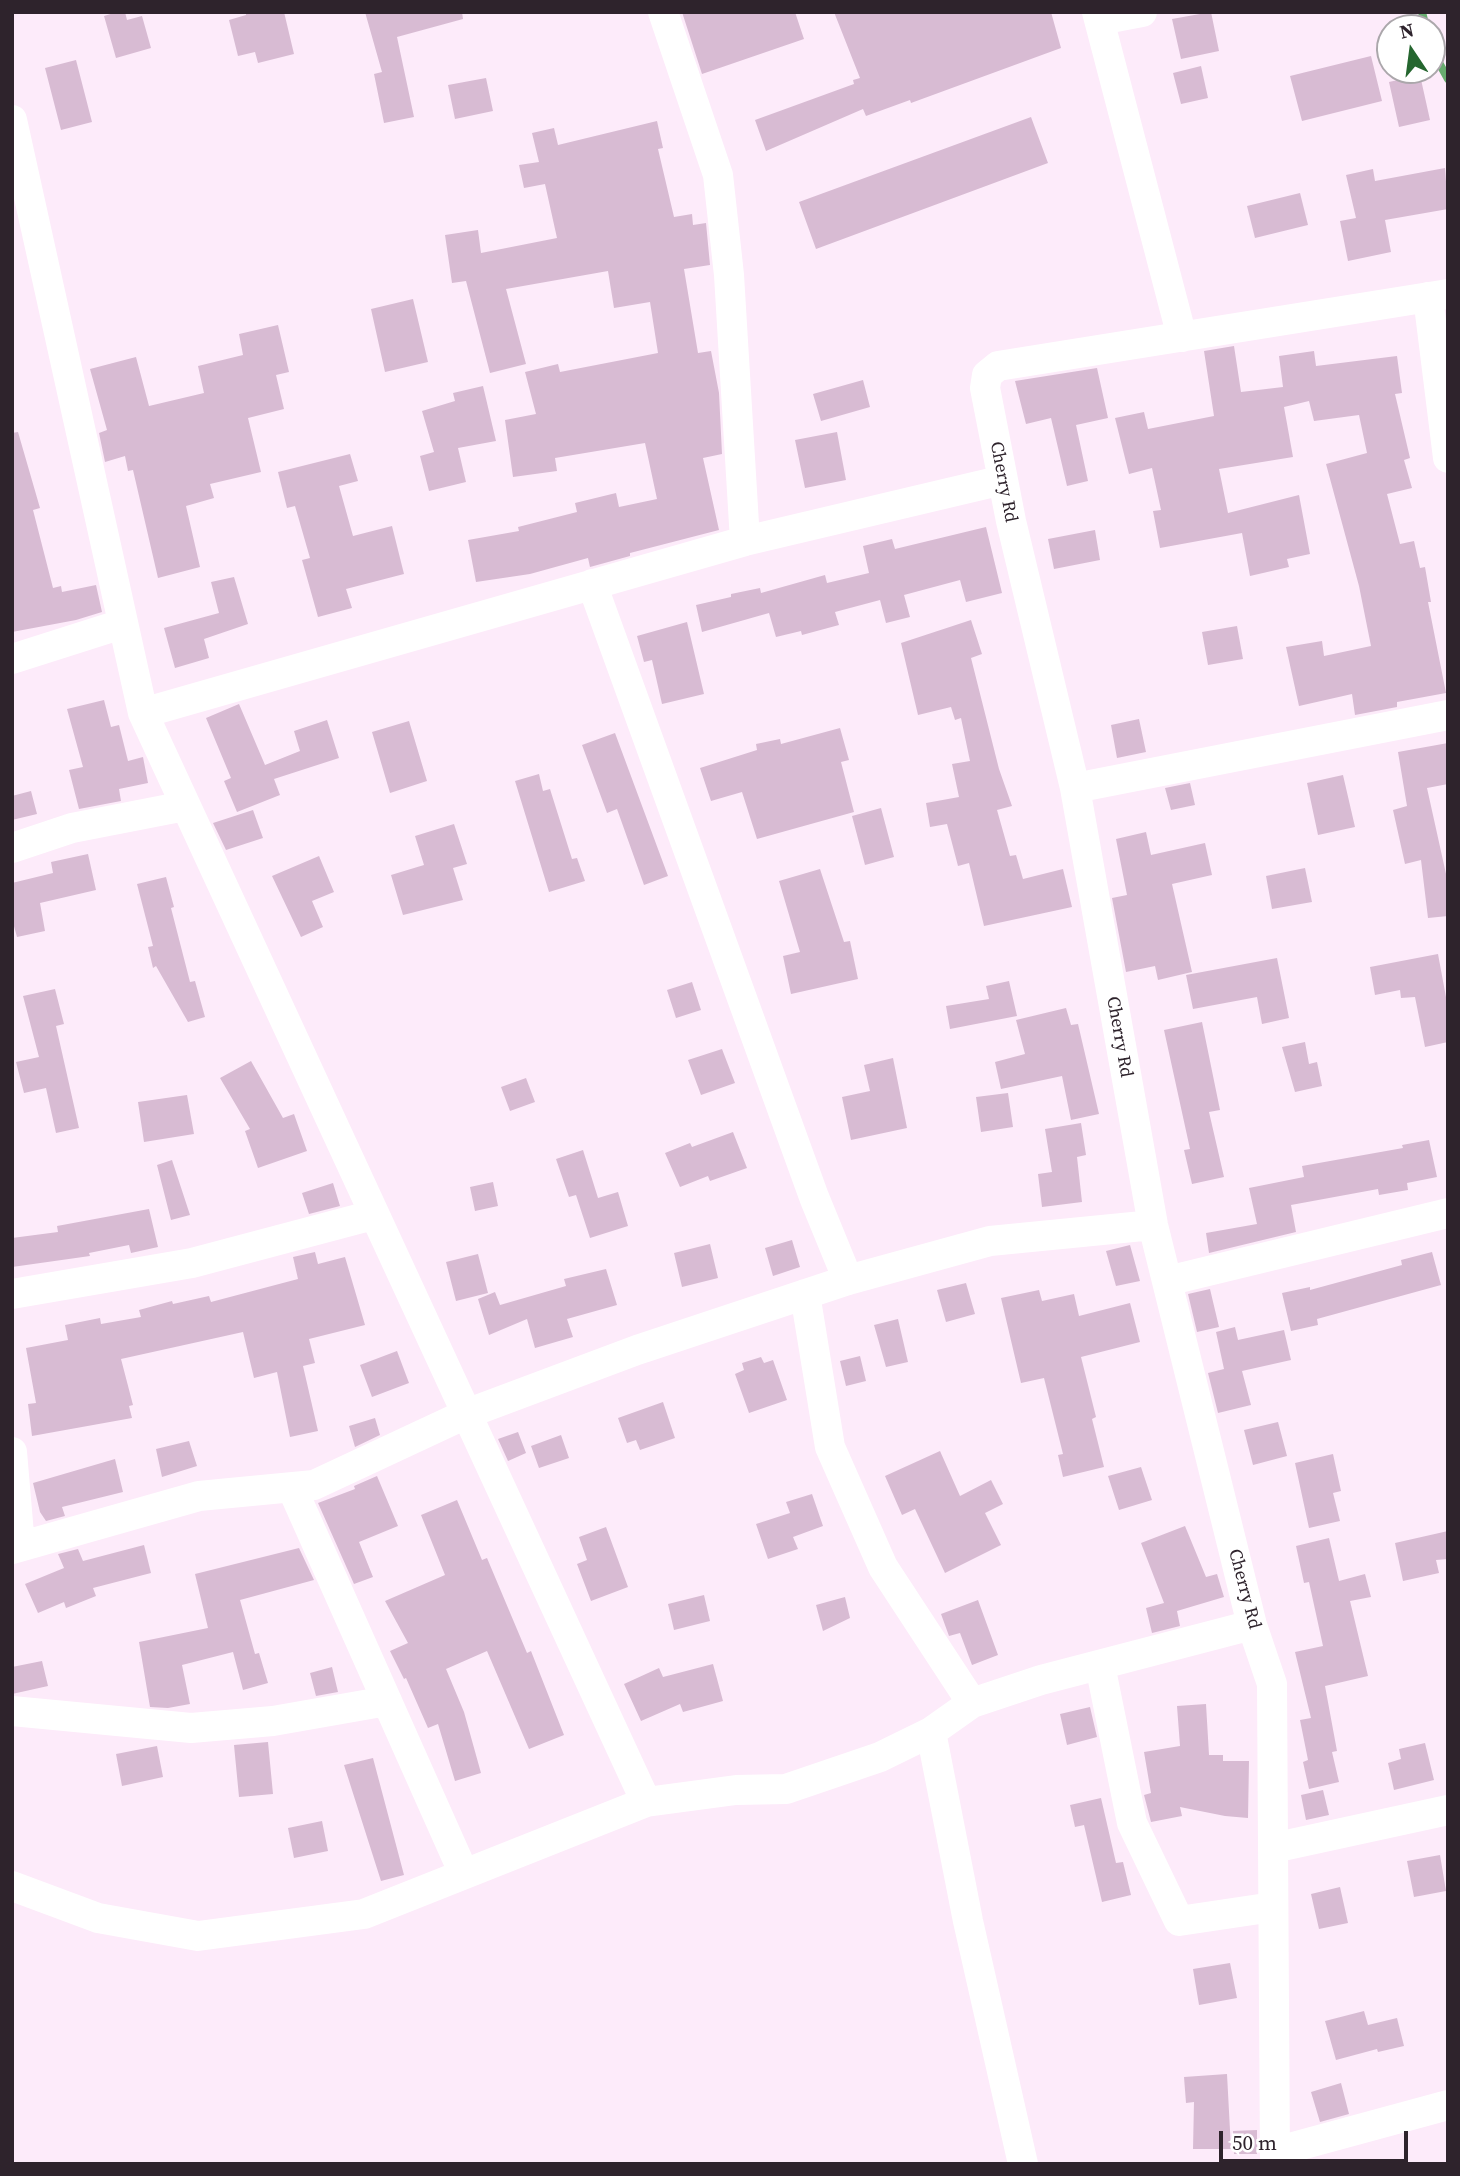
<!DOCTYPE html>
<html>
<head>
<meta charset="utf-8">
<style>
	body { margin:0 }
	#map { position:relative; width:1460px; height:2176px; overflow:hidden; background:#fdebfa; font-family:"Source Serif 4",serif }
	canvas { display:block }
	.frame { position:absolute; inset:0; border:14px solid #2e232c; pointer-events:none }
	.north { position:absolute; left:1376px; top:14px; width:70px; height:70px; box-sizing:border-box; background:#fff; border:2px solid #aba7ab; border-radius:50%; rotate:347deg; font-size:19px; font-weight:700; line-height:28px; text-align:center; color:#2e232c }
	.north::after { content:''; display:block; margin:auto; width:24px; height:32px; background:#25662f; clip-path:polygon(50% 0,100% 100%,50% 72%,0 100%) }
	.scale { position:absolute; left:1219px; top:2131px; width:189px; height:32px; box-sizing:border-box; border:4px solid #2e232c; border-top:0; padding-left:9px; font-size:21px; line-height:24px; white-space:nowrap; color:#2e232c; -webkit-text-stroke:5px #fff; paint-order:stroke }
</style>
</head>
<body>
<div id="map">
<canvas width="1460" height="2176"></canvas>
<div class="frame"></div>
<div class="north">N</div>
<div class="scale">50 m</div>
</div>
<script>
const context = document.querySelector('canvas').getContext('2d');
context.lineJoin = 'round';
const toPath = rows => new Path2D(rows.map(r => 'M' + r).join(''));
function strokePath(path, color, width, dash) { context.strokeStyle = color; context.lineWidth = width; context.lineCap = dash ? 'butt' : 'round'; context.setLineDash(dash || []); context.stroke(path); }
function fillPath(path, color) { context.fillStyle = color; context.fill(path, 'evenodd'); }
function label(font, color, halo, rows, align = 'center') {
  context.font = font + ' "Source Serif 4",serif'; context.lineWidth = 6; context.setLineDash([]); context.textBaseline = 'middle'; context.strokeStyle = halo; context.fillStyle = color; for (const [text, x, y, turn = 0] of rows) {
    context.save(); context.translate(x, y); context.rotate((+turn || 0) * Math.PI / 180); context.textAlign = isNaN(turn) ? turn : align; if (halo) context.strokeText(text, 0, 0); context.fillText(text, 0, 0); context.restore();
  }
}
const stream = toPath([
	[1422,12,1426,28],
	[1432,50,1448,79]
]);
const building = toPath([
	[117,12,125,12,127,20,142,16,151,48,116,58,104,16],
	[246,12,284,12,294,54,258,63,255,52,238,56,229,20,246,15],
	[365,12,462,12,463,19,397,37,414,117,384,123,374,74,382,72],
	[682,12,795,12,804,39,702,74],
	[834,12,1051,12,1061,48,911,103,910,100,866,116,863,109,766,151,755,120,854,84,853,80,860,78],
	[1211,12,1219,51,1181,59,1172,19],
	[1371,56,1382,101,1302,121,1290,76],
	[76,60,92,122,61,130,45,68],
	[1201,66,1208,98,1181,104,1173,73],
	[1420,75,1430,120,1399,127,1389,82],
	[486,78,493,111,455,119,448,85],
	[1031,117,1048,163,816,249,799,202],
	[657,121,663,148,658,149,674,217,692,214,693,225,706,223,710,265,684,269,698,353,711,351,719,393,722,454,703,458,719,530,630,553,630,556,590,567,588,558,530,574,476,582,468,540,519,531,518,527,577,512,575,503,616,493,619,507,657,499,645,443,555,458,557,471,513,477,505,420,536,414,525,372,558,364,560,372,658,353,650,302,614,308,608,271,506,289,526,364,490,373,466,281,452,283,445,235,478,230,481,253,557,238,545,184,524,188,519,165,539,162,532,133,554,128,558,145],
	[1445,168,1448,209,1385,220,1391,252,1348,261,1340,221,1356,218,1346,175,1373,169,1375,181],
	[1300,193,1308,225,1255,238,1247,206],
	[413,299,428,362,385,372,371,309],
	[278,325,289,372,276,375,284,409,248,418,261,472,210,484,214,498,186,506,200,567,158,578,133,470,128,471,125,456,105,462,99,433,107,430,90,369,136,357,149,406,204,393,198,366,243,355,239,334],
	[1234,346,1241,392,1283,387,1279,356,1314,351,1316,366,1397,356,1402,393,1395,394,1410,458,1404,460,1412,488,1387,494,1400,544,1414,541,1420,568,1425,567,1431,602,1428,602,1446,693,1397,702,1397,707,1355,715,1352,694,1299,706,1286,647,1322,641,1324,656,1371,646,1359,586,1326,464,1367,453,1359,415,1314,421,1309,401,1284,407,1293,457,1219,469,1228,513,1299,495,1310,554,1287,559,1289,567,1250,576,1242,533,1160,548,1153,511,1161,510,1152,468,1129,474,1115,418,1144,412,1148,429,1214,416,1204,351],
	[1097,368,1108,418,1076,425,1088,481,1067,486,1051,418,1026,424,1015,381],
	[863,380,870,407,821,421,813,394],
	[483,386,496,441,458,448,466,482,429,491,420,456,434,452,422,411,455,401,453,393],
	[18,432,40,508,33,510,53,588,61,586,62,592,96,585,102,612,76,620,12,632,12,433],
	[837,432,846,480,805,488,795,440],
	[350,454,358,481,339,486,353,536,392,526,404,574,346,589,352,608,318,617,302,560,310,558,295,506,287,508,278,472],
	[986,527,1002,593,966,602,960,580,904,595,910,617,886,623,880,600,835,612,839,625,802,635,801,631,776,637,769,613,702,632,696,605,731,597,731,594,760,588,761,593,825,575,827,583,869,573,863,546,892,539,895,549],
	[1095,530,1100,560,1054,569,1048,539],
	[234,577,248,624,204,639,209,658,175,668,164,628,219,613,211,582],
	[971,620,982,654,971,658,999,769,1012,806,997,810,1010,856,1016,855,1023,879,1063,869,1072,907,984,926,969,863,958,866,947,824,930,827,926,803,959,797,952,764,970,761,961,718,955,720,951,707,918,715,901,643],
	[687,622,704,694,662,704,652,660,644,662,637,636],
	[1237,626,1243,659,1208,665,1202,632],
	[104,700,111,727,119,725,128,761,143,757,148,783,119,789,121,801,79,809,69,770,83,767,67,709],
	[239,704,265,765,300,751,294,731,327,720,339,758,274,779,280,795,237,812,224,781,231,778,206,718],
	[1139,719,1146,752,1117,758,1111,725],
	[409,721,427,781,390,793,372,732],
	[840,728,849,760,841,762,854,812,757,839,742,792,711,801,700,768,757,750,756,744,780,739,781,744],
	[615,733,668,876,644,885,617,809,607,813,582,745],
	[1448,743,1448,784,1427,788,1448,883,1448,916,1428,918,1421,860,1405,864,1393,810,1407,806,1398,752],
	[539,774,543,791,550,789,572,859,577,858,585,881,549,892,515,781],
	[1343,775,1355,827,1318,835,1307,783],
	[1190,783,1195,805,1171,810,1165,788],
	[31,791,37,814,12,820,12,796],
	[881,808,894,857,865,865,852,816],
	[253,810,263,838,226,850,213,823],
	[454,824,467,864,453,868,463,900,403,915,391,875,424,865,415,836],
	[1146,832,1151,855,1205,843,1212,875,1172,884,1192,972,1158,980,1155,966,1126,972,1112,898,1127,895,1116,839],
	[88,854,96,890,40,903,45,931,17,937,12,919,12,883,53,873,51,862],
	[319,856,334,892,312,901,323,927,301,937,272,876],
	[1305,868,1312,902,1272,909,1266,876],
	[820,869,844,942,850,941,858,979,791,994,783,956,800,952,779,881],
	[166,877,174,907,171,908,190,982,195,981,205,1017,188,1022,156,966,153,968,148,947,153,946,137,884],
	[1438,954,1448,1008,1448,1042,1425,1047,1415,997,1401,998,1400,990,1375,995,1370,967],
	[1277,958,1289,1018,1262,1024,1257,997,1193,1009,1186,975],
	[1009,981,1017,1016,950,1029,946,1006,989,999,986,986],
	[692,982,701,1010,676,1018,667,990],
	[55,989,64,1024,56,1026,79,1128,56,1133,46,1088,24,1093,16,1062,39,1057,23,996],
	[1066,1008,1071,1025,1078,1024,1099,1114,1071,1120,1062,1076,1001,1089,995,1062,1025,1054,1016,1020],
	[1202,1022,1220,1110,1209,1112,1224,1177,1192,1184,1184,1150,1190,1149,1164,1030],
	[1305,1042,1309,1064,1317,1062,1322,1086,1295,1092,1282,1047],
	[722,1049,735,1083,701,1095,688,1060],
	[893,1058,907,1128,851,1140,842,1097,870,1091,864,1065],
	[251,1061,283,1118,294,1114,307,1151,258,1168,245,1131,250,1129,220,1078],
	[526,1078,535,1102,510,1111,501,1087],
	[1008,1093,1013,1127,981,1132,976,1097],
	[187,1095,194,1134,144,1142,138,1102],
	[1081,1123,1086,1155,1077,1157,1082,1202,1042,1207,1038,1174,1052,1172,1045,1129],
	[733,1132,747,1168,710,1181,708,1176,680,1187,665,1153,690,1143,692,1147],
	[1429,1140,1437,1177,1407,1183,1408,1190,1379,1195,1378,1189,1291,1205,1296,1232,1209,1253,1206,1233,1257,1224,1249,1188,1304,1177,1302,1166,1403,1148,1402,1145],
	[583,1150,598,1198,618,1192,628,1226,590,1238,576,1195,569,1197,556,1159],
	[172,1160,190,1215,171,1220,157,1165],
	[493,1182,498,1206,475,1211,470,1187],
	[333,1183,340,1206,309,1214,302,1193],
	[149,1209,158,1247,131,1253,129,1245,89,1253,90,1256,12,1267,12,1238,58,1232,57,1226],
	[792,1240,800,1267,773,1276,765,1248],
	[710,1244,718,1278,682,1287,674,1253],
	[1130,1245,1140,1281,1116,1286,1106,1251],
	[315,1252,318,1264,345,1257,365,1325,309,1339,315,1363,303,1366,318,1431,290,1437,277,1372,254,1378,243,1332,121,1359,133,1405,129,1406,132,1418,32,1436,28,1404,36,1403,26,1348,68,1340,65,1325,100,1318,101,1324,141,1317,139,1310,172,1301,173,1304,209,1296,211,1302,298,1279,293,1257],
	[1432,1252,1441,1285,1317,1319,1318,1325,1291,1331,1282,1293,1310,1287,1310,1290,1402,1265,1401,1260],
	[478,1254,488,1293,456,1301,446,1262],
	[606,1269,617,1305,567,1319,573,1337,535,1348,527,1319,489,1335,478,1299,495,1292,500,1305,566,1286,564,1279],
	[966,1283,975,1314,946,1322,937,1290],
	[1210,1289,1219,1327,1197,1332,1188,1294],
	[1039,1290,1042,1301,1074,1294,1079,1316,1130,1303,1140,1342,1081,1357,1096,1417,1092,1419,1104,1467,1063,1477,1058,1455,1063,1454,1044,1378,1021,1383,1001,1298],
	[898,1319,908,1362,886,1367,874,1325],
	[1235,1327,1238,1340,1284,1330,1291,1360,1242,1371,1251,1405,1218,1413,1208,1373,1224,1369,1216,1332],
	[397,1351,409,1383,372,1397,360,1365],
	[860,1356,866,1381,846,1386,840,1361],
	[761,1357,764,1363,773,1360,787,1400,749,1413,735,1374,744,1370,742,1363],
	[663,1402,675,1438,640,1450,636,1440,627,1443,618,1418],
	[375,1418,380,1435,355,1447,349,1426],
	[1278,1422,1287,1456,1253,1465,1244,1430],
	[518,1432,526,1453,508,1461,498,1439],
	[561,1435,569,1458,539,1468,531,1446],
	[189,1441,197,1466,162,1477,156,1449],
	[940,1451,960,1496,991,1480,1003,1504,985,1513,1001,1545,945,1573,915,1509,902,1515,885,1476],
	[1333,1454,1341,1491,1333,1493,1340,1521,1309,1528,1295,1463],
	[115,1459,123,1492,62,1507,65,1516,46,1521,40,1512,33,1483],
	[1141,1467,1152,1500,1119,1510,1108,1476],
	[377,1476,398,1526,359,1542,373,1577,354,1584,318,1503,355,1489,354,1486],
	[812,1494,823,1526,793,1537,798,1549,768,1559,756,1524,790,1513,786,1502],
	[457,1500,482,1560,487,1558,527,1653,531,1651,564,1735,529,1749,487,1651,446,1669,464,1712,481,1773,455,1781,438,1724,428,1728,406,1678,404,1679,390,1651,408,1643,385,1601,445,1575,421,1515],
	[1185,1526,1206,1577,1217,1574,1224,1597,1177,1611,1180,1626,1152,1633,1146,1608,1164,1603,1141,1543],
	[606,1527,628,1587,591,1601,577,1564,587,1560,579,1537],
	[1448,1531,1448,1559,1436,1560,1439,1573,1403,1581,1395,1543],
	[1329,1538,1339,1581,1365,1574,1371,1597,1350,1601,1368,1676,1325,1686,1337,1751,1332,1752,1339,1782,1309,1789,1303,1762,1308,1760,1300,1720,1311,1718,1295,1652,1323,1646,1309,1582,1304,1583,1296,1546],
	[144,1545,151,1573,93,1588,96,1596,66,1608,64,1602,38,1613,25,1584,64,1568,58,1554,78,1549,83,1561],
	[299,1548,314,1580,240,1600,255,1654,259,1653,268,1683,243,1690,233,1652,182,1665,190,1704,168,1708,150,1707,139,1642,208,1628,195,1574],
	[704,1595,710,1621,674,1630,668,1604],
	[845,1597,850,1618,823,1631,816,1605],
	[978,1600,998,1655,972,1665,960,1633,949,1636,941,1614],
	[42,1661,48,1686,12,1694,12,1667],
	[713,1664,723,1701,683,1712,680,1704,641,1721,624,1684,659,1668,663,1677],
	[332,1667,338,1692,316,1696,310,1673],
	[1206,1704,1209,1755,1223,1755,1223,1761,1249,1761,1248,1818,1225,1816,1180,1807,1182,1816,1151,1822,1144,1795,1151,1793,1144,1752,1180,1746,1177,1706],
	[1090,1707,1097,1737,1067,1745,1060,1714],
	[268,1742,273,1794,239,1797,234,1745],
	[1425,1743,1434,1780,1394,1790,1388,1763,1401,1759,1399,1749],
	[157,1746,163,1777,122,1786,116,1754],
	[373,1758,404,1875,381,1881,344,1765],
	[1323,1790,1329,1815,1306,1820,1301,1795],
	[1101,1798,1116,1863,1123,1862,1131,1895,1102,1902,1084,1825,1075,1827,1070,1805],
	[322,1821,328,1851,294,1858,288,1828],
	[1440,1855,1446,1891,1414,1897,1407,1861],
	[1340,1887,1348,1923,1319,1929,1311,1894],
	[1230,1963,1237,1998,1199,2005,1193,1969],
	[1364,2011,1368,2025,1397,2018,1404,2046,1378,2052,1377,2049,1336,2060,1325,2021],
	[1227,2074,1231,2149,1193,2149,1194,2102,1186,2103,1184,2077],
	[1341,2083,1349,2114,1320,2122,1311,2092],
	[1257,2130,1257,2154,1234,2154,1233,2131]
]);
const minor = toPath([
	[663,12,718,175,729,275,745,541],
	[1097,12,1182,337],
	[1100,20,1142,12],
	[12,120,143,713,646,1802],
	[1428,297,1448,458],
	[592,584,814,1197,848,1280],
	[12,659,122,624],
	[143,713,745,541,1003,480],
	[1075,788,1448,715],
	[12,848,72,828,185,806],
	[1167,1281,1448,1213],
	[12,1294,192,1263,373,1215],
	[805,1294,830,1447,883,1567,972,1703],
	[12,1452,20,1546],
	[292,1488,464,1874],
	[12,1549,199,1496,314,1485,466,1414,637,1350,848,1280,990,1241,1153,1225],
	[1100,1665,1132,1823,1179,1921,1273,1907],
	[12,1711,191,1728,273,1721,387,1701],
	[931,1732,968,1921,1023,2164],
	[1273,1848,1448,1810],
	[12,1886,98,1918,198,1936,364,1914,646,1802,736,1790,786,1789,880,1757,931,1732,972,1703,1041,1680,1252,1625],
	[1275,2152,1448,2105],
	[1275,2164,1272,1684,1252,1625,1153,1225,1075,788,1011,521,985,388,987,375,998,366,1448,294]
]);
const streetNames = [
	["Cherry Rd",1003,482,79],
	["Cherry Rd",1119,1037,80],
	["Cherry Rd",1244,1589,75]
];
strokePath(stream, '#68ac6f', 8);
fillPath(building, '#d8bbd3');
strokePath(minor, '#fff', 30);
label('18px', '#2e232c', '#fff', streetNames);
</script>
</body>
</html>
